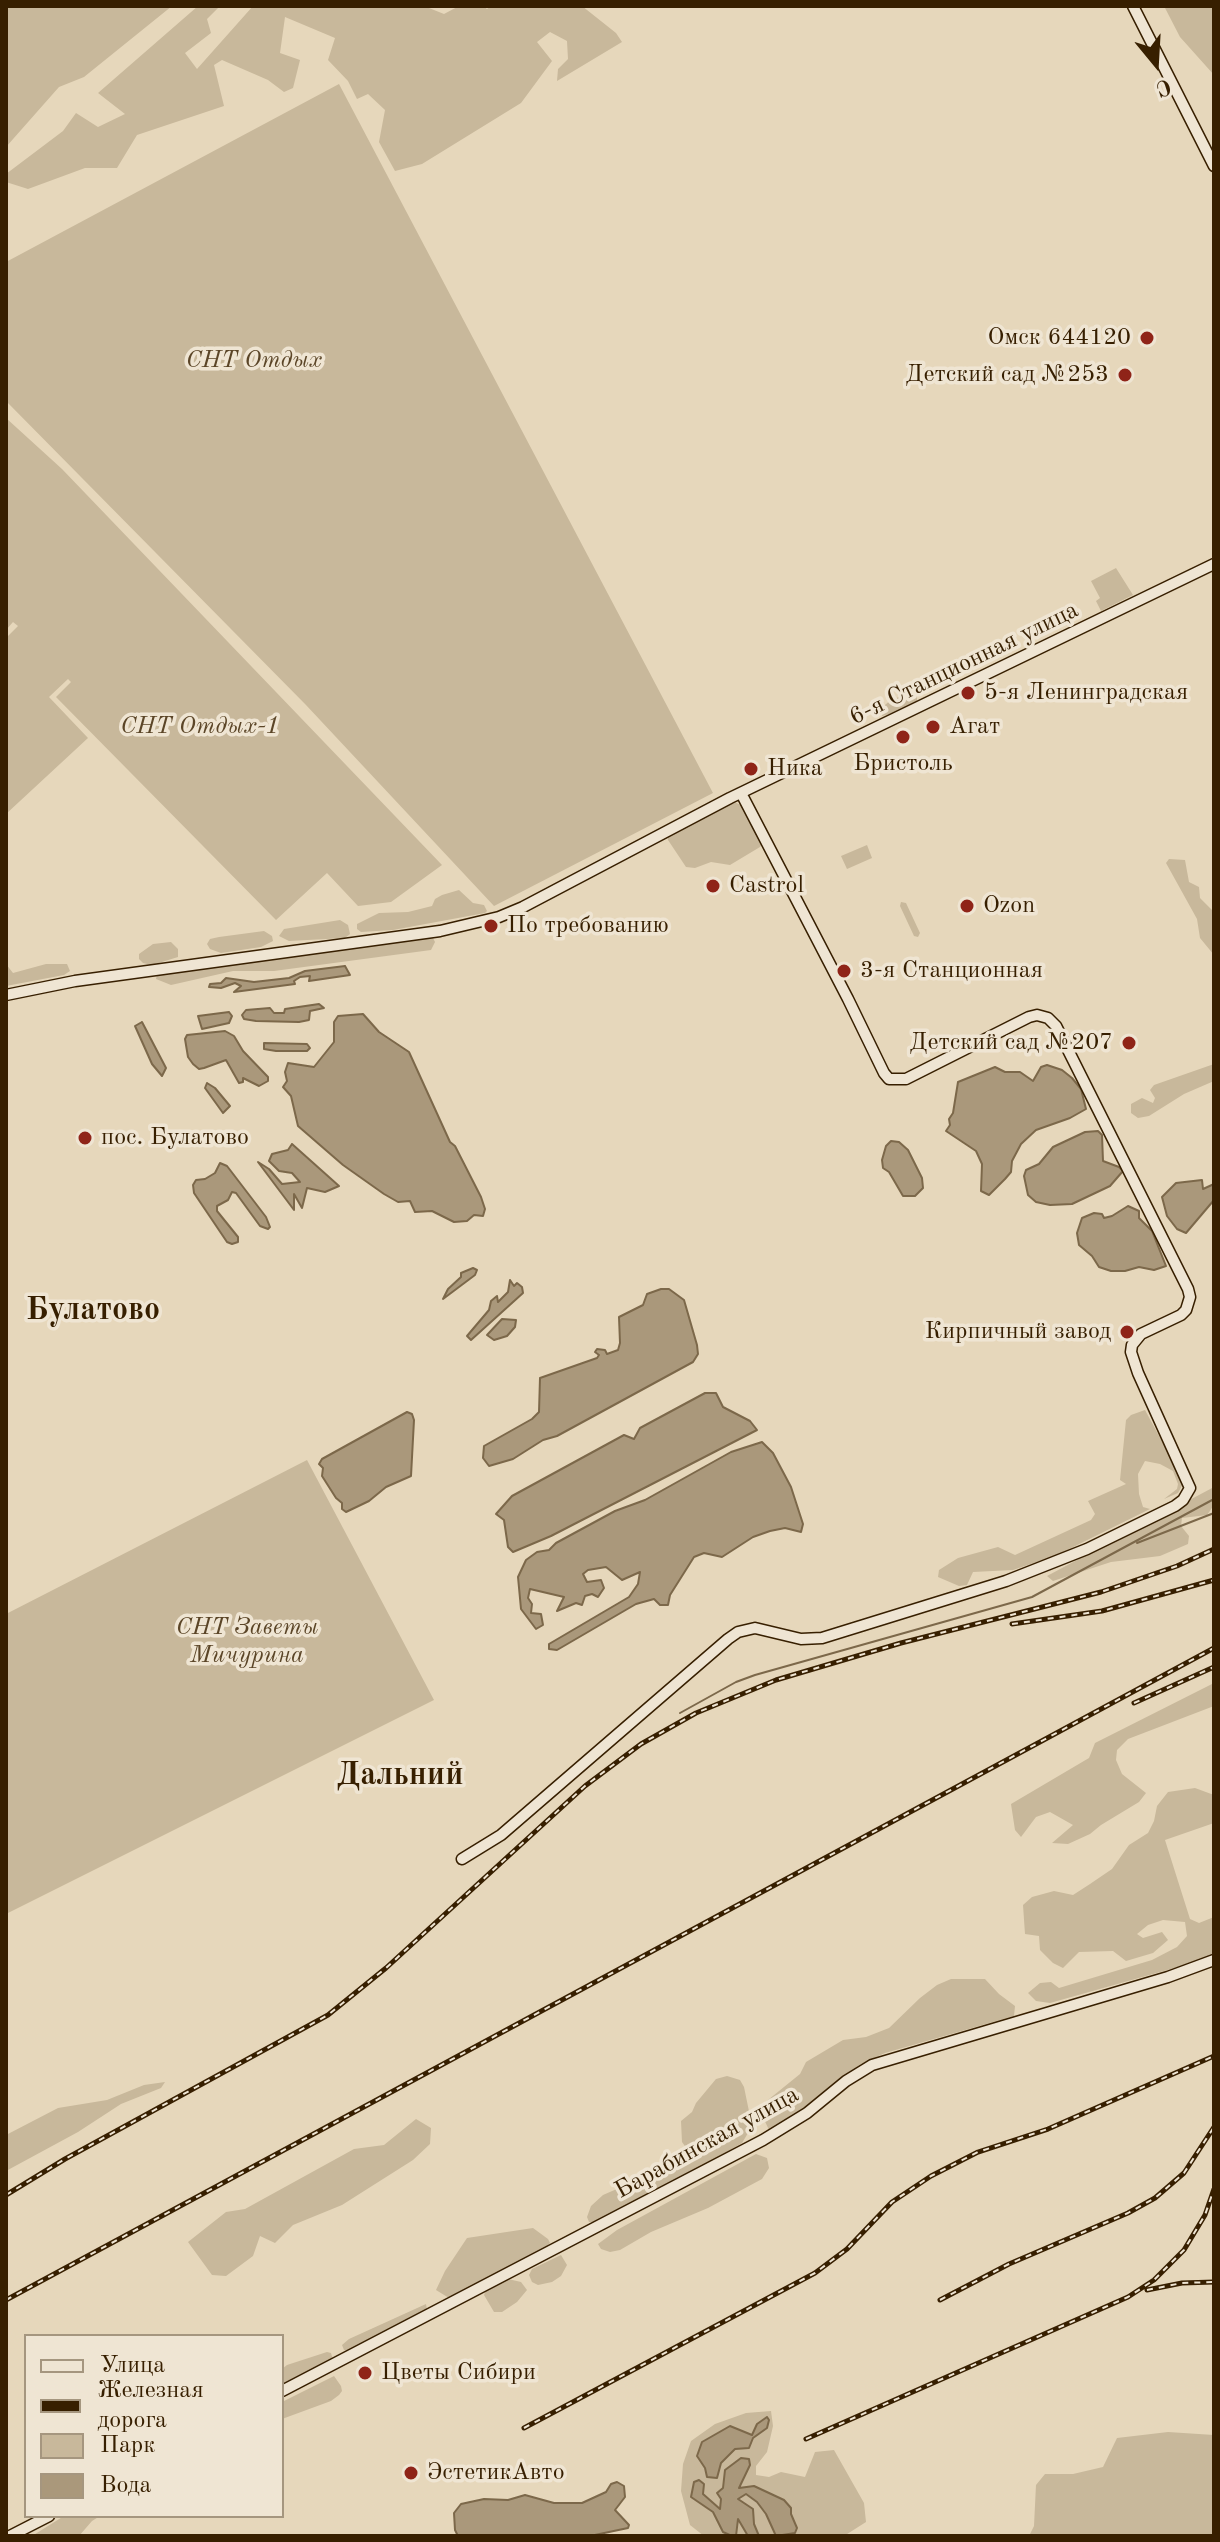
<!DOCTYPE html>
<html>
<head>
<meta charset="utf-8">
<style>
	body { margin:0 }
	#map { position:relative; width:1220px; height:2542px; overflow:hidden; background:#e6d7bb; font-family:"Old Standard TT",serif }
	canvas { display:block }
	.frame { position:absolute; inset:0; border:8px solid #371f00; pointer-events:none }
	.legend { position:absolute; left:24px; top:2334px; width:260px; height:184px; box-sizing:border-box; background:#efe5d3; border:2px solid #a5967f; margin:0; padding:10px 14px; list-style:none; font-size:24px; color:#371f00 }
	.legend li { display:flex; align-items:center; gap:16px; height:40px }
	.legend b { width:40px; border:2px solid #a5967f }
	.north { position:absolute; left:1116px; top:24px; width:80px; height:80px; -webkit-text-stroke:6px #efe5d3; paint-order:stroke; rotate:162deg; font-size:22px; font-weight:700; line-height:32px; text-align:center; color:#371f00 }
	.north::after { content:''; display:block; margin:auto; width:28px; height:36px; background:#371f00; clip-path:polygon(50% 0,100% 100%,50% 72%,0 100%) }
</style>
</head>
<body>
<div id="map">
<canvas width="1220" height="2542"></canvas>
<div class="frame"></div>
<ul class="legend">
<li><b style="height:10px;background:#efe5d3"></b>Улица</li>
<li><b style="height:10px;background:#371f00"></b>Железная дорога</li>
<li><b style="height:22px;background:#c8b89b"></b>Парк</li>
<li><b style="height:22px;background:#aa987b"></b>Вода</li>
</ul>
<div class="north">С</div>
</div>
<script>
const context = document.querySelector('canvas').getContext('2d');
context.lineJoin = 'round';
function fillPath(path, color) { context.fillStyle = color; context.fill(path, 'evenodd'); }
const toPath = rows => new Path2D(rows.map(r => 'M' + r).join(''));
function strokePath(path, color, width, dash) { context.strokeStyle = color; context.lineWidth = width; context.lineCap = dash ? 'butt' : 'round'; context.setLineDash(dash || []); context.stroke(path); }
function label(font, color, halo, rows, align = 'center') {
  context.font = font + ' "Old Standard TT",serif'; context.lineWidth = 7; context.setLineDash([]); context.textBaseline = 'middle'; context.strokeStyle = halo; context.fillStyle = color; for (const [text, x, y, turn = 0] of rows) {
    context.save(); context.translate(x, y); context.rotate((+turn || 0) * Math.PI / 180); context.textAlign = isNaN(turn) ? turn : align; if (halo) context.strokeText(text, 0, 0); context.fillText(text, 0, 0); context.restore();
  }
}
const green = toPath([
	[6,6,172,6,84,77,59,87,6,147],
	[198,6,220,6,207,19,211,33,185,53,197,69,253,6,424,6,444,14,459,6,483,6,487,9,491,6,582,6,616,33,622,42,557,81,558,69,568,59,567,41,550,32,537,42,552,61,521,103,422,164,395,171,379,142,385,110,368,94,357,99,348,81,328,60,335,38,285,17,280,53,300,60,293,88,284,92,268,80,222,60,214,65,224,106,137,135,117,168,85,168,28,189,6,182,6,174,63,131,76,113,98,127,125,114,98,93],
	[1164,6,1214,6,1214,75,1180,37],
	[339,84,713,793,494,906,306,705,6,401,6,262],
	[6,418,62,469,442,865,391,902,358,906,327,873,276,920,56,697,71,682,68,679,49,697,88,738,6,814,6,638,18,626,13,622,6,630],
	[1116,568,1133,595,1101,611,1096,601,1100,598,1091,581],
	[912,692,917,696,917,701,900,711,882,716,880,709,891,700],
	[732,801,743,806,763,842,760,847,730,865,711,862,695,868,686,867,668,840,667,835],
	[867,845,872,858,847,869,841,856],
	[1169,859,1185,860,1189,882,1199,887,1200,898,1214,912,1214,955,1200,938,1197,919,1166,863],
	[459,890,473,903,484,905,487,911,485,913,393,930,361,932,357,929,357,924,379,913,408,912,432,906,435,899,442,895],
	[901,902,906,903,920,933,918,937,914,936,900,906],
	[340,920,348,925,350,934,345,938,289,941,279,936,284,929],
	[264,931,272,936,273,941,261,947,221,953,210,949,207,944,210,939,219,937],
	[424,936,433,938,435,942,431,950,274,971,233,971,171,985,156,979,157,975],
	[171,942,178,949,178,957,152,965,143,963,139,959,139,954,153,944],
	[6,964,13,973,46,964,67,964,70,971,64,975,6,986],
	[1214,1064,1214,1081,1184,1094,1149,1116,1138,1118,1131,1113,1131,1104,1142,1098,1153,1103,1155,1098,1150,1090,1154,1085],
	[1145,1410,1184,1482,1178,1493,1164,1499,1177,1489,1178,1484,1173,1471,1160,1464,1145,1461,1138,1474,1139,1494,1143,1507,1150,1509,1057,1555,1013,1570,973,1572,967,1585,959,1586,938,1577,939,1570,958,1558,998,1547,1015,1555,1091,1520,1095,1514,1088,1501,1126,1484,1120,1480,1126,1420,1131,1415],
	[307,1460,434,1700,6,1914,6,1614],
	[1214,1487,1214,1505,1207,1515,1182,1518,1181,1526,1189,1536,1188,1544,1160,1556,1111,1562,1053,1581,1047,1576],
	[1214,1683,1214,1706,1128,1739,1117,1750,1116,1760,1122,1774,1146,1793,1139,1802,1101,1825,1090,1834,1068,1844,1052,1843,1073,1825,1050,1812,1036,1817,1021,1837,1015,1830,1011,1804,1089,1758,1095,1743],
	[1195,1788,1214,1795,1214,1823,1165,1840,1190,1919,1199,1923,1214,1917,1214,1954,1185,1965,1050,2003,1036,2001,1028,1993,1040,1983,1051,1982,1059,1988,1152,1960,1177,1947,1187,1936,1185,1922,1163,1920,1148,1925,1137,1934,1143,1938,1162,1932,1168,1940,1153,1953,1126,1961,1113,1951,1079,1952,1063,1968,1053,1963,1040,1950,1039,1936,1025,1934,1023,1905,1032,1897,1054,1891,1073,1895,1090,1884,1112,1869,1129,1845,1148,1833,1154,1821,1157,1806,1168,1792],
	[951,1979,985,1979,999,1994,1015,2006,1014,2016,885,2053,861,2064,838,2080,819,2099,769,2130,762,2115,763,2104,800,2074,806,2062,843,2040,866,2037,889,2028,920,1998,937,1985],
	[727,2076,740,2080,744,2087,751,2121,748,2133,742,2143,668,2186,594,2222,589,2222,587,2217,591,2206,603,2195,619,2188,634,2176,641,2173,650,2175,658,2173,684,2158,687,2149,682,2142,681,2121,692,2112,696,2103,716,2079],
	[165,2082,161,2088,121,2104,78,2132,6,2171,6,2135,58,2108,107,2100,144,2085],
	[416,2119,431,2128,430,2144,413,2160,342,2205,293,2225,275,2243,260,2236,253,2256,226,2276,212,2275,188,2242,226,2212,245,2209,354,2149,384,2145],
	[756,2154,767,2158,769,2168,762,2179,708,2208,651,2232,620,2250,610,2252,601,2249,598,2244,617,2230],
	[533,2228,548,2239,550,2243,545,2248,449,2298,436,2290,445,2271,467,2238],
	[561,2255,567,2265,561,2276,552,2282,538,2285,532,2282,529,2275,532,2269],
	[508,2279,521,2282,527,2290,517,2302,502,2312,494,2312,484,2295,486,2290],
	[426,2304,427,2310,349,2351,344,2350,342,2345,349,2339],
	[327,2352,331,2353,333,2360,282,2387,282,2369,287,2365],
	[334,2376,341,2386,342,2391,339,2395,331,2401,282,2419,282,2402],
	[771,2411,773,2426,767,2452,756,2466,756,2475,769,2477,781,2472,805,2477,815,2452,834,2450,864,2503,866,2522,844,2536,704,2536,690,2525,681,2491,683,2464,691,2441,715,2424,746,2413],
	[1168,2432,1214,2435,1214,2536,1029,2536,1034,2526,1036,2485,1045,2474,1073,2474,1103,2467,1117,2438],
	[64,2516,100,2516,92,2521,79,2536,32,2536]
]);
const water = toPath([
	[345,966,350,975,309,981,310,976,300,977,294,981,295,984,234,992,241,986,235,983,221,988,209,987,210,984,221,983,226,978,254,982,289,978,305,971,345,966],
	[319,1004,324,1008,310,1011,309,1020,299,1022,256,1021,244,1019,242,1015,246,1010,270,1008,274,1013,284,1013,285,1009,319,1004],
	[229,1012,232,1016,229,1023,202,1029,198,1016,229,1012],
	[363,1014,379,1032,409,1052,450,1142,455,1146,481,1197,485,1209,483,1216,474,1215,467,1221,454,1222,432,1211,415,1212,410,1201,398,1202,384,1194,343,1165,298,1126,291,1096,283,1087,287,1081,285,1072,288,1063,314,1067,334,1042,334,1022,338,1016,363,1014],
	[142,1022,166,1068,162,1076,152,1064,135,1026,142,1022],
	[225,1031,234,1036,243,1051,268,1077,268,1081,259,1086,243,1078,243,1082,239,1083,226,1060,204,1068,199,1069,193,1064,188,1057,185,1039,187,1035,225,1031],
	[264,1043,307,1044,310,1048,307,1051,276,1051,264,1049,264,1043],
	[1047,1065,1062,1070,1072,1078,1081,1089,1086,1109,1070,1118,1036,1130,1021,1144,1012,1161,1011,1172,1005,1179,989,1195,981,1191,982,1164,976,1151,946,1131,950,1125,949,1119,953,1113,958,1082,995,1067,1005,1072,1020,1072,1033,1081,1041,1067,1047,1065],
	[207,1083,215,1088,230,1106,223,1113,205,1088,207,1083],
	[1098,1131,1102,1135,1103,1161,1119,1167,1123,1171,1110,1186,1072,1204,1050,1205,1036,1202,1028,1195,1024,1176,1026,1170,1039,1164,1053,1147,1085,1132,1098,1131],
	[891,1141,899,1142,908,1150,922,1178,923,1188,915,1196,903,1196,889,1172,883,1168,882,1160,886,1146,891,1141],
	[292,1144,339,1186,325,1192,307,1188,302,1208,294,1194,294,1210,258,1162,269,1169,282,1184,300,1182,292,1173,279,1171,269,1161,272,1154,288,1150,292,1144],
	[220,1163,227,1166,266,1217,270,1227,268,1229,260,1226,236,1193,232,1192,228,1200,217,1206,217,1211,238,1237,238,1242,232,1244,227,1242,194,1193,193,1185,196,1180,205,1179,215,1173,220,1163],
	[1202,1180,1203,1189,1214,1184,1214,1200,1186,1233,1177,1229,1167,1216,1162,1197,1176,1183,1202,1180],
	[1128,1206,1139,1211,1139,1218,1152,1231,1166,1266,1154,1270,1139,1267,1125,1271,1111,1271,1099,1267,1092,1256,1079,1245,1077,1233,1082,1218,1094,1213,1102,1214,1104,1218,1112,1216,1128,1206],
	[473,1268,477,1270,475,1275,443,1299,448,1289,461,1277,461,1273,473,1268],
	[510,1280,514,1286,517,1283,522,1287,523,1293,471,1340,467,1336,489,1310,491,1301,497,1296,498,1302,508,1292,510,1280],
	[661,1289,669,1289,684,1300,697,1345,698,1354,693,1362,557,1436,543,1440,513,1459,489,1466,483,1458,484,1446,532,1419,539,1412,540,1378,597,1358,599,1355,595,1352,597,1349,605,1350,607,1354,618,1350,620,1343,619,1317,643,1305,647,1294,661,1289],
	[502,1319,516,1320,515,1327,507,1336,494,1340,487,1335,502,1319],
	[705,1393,716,1393,723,1407,750,1421,757,1430,551,1536,513,1552,508,1547,504,1520,496,1514,512,1496,624,1435,634,1439,640,1428,705,1393],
	[407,1412,412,1414,414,1420,411,1476,386,1487,369,1501,346,1512,342,1509,342,1503,336,1498,322,1476,323,1468,319,1464,322,1459,407,1412],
	[762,1442,773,1453,791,1487,803,1524,801,1532,785,1528,770,1531,753,1537,722,1557,704,1553,694,1557,670,1595,668,1605,660,1605,654,1599,636,1604,557,1650,549,1649,549,1644,629,1597,638,1584,640,1572,622,1580,606,1567,588,1570,583,1574,587,1582,601,1580,604,1588,598,1597,592,1594,585,1596,582,1605,576,1603,557,1611,564,1597,530,1589,528,1598,532,1604,531,1613,541,1614,543,1625,536,1629,521,1609,518,1577,526,1560,537,1552,549,1550,556,1543,615,1511,645,1500,731,1452,762,1442],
	[767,2417,769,2420,767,2428,753,2438,749,2448,735,2449,721,2463,717,2478,707,2477,705,2468,697,2456,702,2442,730,2426,752,2435,757,2424,767,2417],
	[741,2458,749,2459,750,2465,739,2488,754,2486,784,2500,791,2508,791,2514,797,2528,795,2533,776,2536,766,2514,757,2502,746,2494,738,2499,753,2509,754,2524,759,2536,748,2536,738,2519,736,2536,732,2536,723,2532,713,2512,691,2497,694,2482,699,2480,704,2484,703,2494,720,2509,721,2499,717,2493,723,2488,725,2470,741,2458],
	[617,2482,624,2486,625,2497,615,2510,629,2525,628,2528,590,2536,458,2536,455,2530,454,2513,461,2504,484,2499,508,2500,525,2495,554,2503,582,2503,606,2492,611,2484,617,2482]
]);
const stream = toPath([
	[1137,1543,1214,1513],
	[680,1713,736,1682,755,1675,1032,1597,1214,1499]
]);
const secondary = toPath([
	[1133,6,1214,166],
	[6,995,75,981,440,931,499,917,523,907,730,798,1214,564],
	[462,1859,501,1835,728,1639,738,1632,755,1628,801,1639,822,1638,1006,1581,1087,1549,1175,1506,1183,1500,1190,1488,1138,1373,1131,1352,1132,1345,1141,1334,1181,1315,1186,1310,1190,1297,1188,1289,1056,1026,1048,1018,1037,1015,1029,1017,906,1079,889,1079,884,1073,848,999,741,793],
	[282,2391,763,2140,807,2113,846,2081,872,2065,1168,1977,1214,1960],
	[10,2536,49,2516]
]);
const rail = toPath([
	[1012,1624,1102,1611,1214,1580],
	[1134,1703,1214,1667],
	[6,2195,65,2159,328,2015,386,1968,585,1786,641,1744,696,1713,776,1680,901,1643,1101,1592,1177,1566,1214,1549],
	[1147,2290,1182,2283,1214,2282],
	[6,2300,1214,1648],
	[940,2300,1009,2264,1128,2213,1155,2198,1184,2173,1214,2127],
	[524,2428,815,2273,847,2249,892,2202,931,2176,978,2152,1048,2129,1214,2056],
	[806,2439,1128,2297,1154,2280,1184,2250,1205,2215,1214,2189]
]);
const markers = [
	[1147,338,8,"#8f2418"],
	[1125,375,8,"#8f2418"],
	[968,693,8,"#8f2418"],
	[933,727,8,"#8f2418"],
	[903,737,8,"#8f2418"],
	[751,769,8,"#8f2418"],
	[713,886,8,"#8f2418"],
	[967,906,8,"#8f2418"],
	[491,926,8,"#8f2418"],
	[844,971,8,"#8f2418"],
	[1129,1043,8,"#8f2418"],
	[85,1138,8,"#8f2418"],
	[1127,1332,8,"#8f2418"],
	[365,2373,8,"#8f2418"],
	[411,2473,8,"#8f2418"]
];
const poiNames = [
	["Омск 644120",1131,338,"right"],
	["Детский сад №253",1109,375,"right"],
	["5-я Ленинградская",984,693],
	["Агат",949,727],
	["Бристоль",903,764,"center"],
	["Ника",767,769],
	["Castrol",729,886],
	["Ozon",983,906],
	["По требованию",507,926],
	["3-я Станционная",860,971],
	["Детский сад №207",1113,1043,"right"],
	["пос. Булатово",101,1138],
	["Кирпичный завод",1111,1332,"right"],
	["Цветы Сибири",381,2373],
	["ЭстетикАвто",427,2473]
];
const parkNames = [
	["СНТ Отдых",254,361],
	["СНТ Отдых-1",200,727],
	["СНТ Заветы",247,1628],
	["Мичурина",247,1656]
];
const streetNames = [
	["6-я Станционная улица",964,664,-26],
	["Барабинская улица",707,2143,-29]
];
const districtNames = [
	["Булатово",93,1311],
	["Дальний",400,1776]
];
fillPath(green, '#c8b89b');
fillPath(water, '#aa987b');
strokePath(water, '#7c684a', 2);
strokePath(stream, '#7c684a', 2);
strokePath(secondary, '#371f00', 13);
strokePath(secondary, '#efe5d3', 10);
strokePath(rail, '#371f00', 5);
strokePath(rail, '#efe5d3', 2, [6]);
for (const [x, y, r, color] of markers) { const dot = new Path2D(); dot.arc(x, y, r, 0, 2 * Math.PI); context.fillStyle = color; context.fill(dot); strokePath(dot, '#efe5d3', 3); }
label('24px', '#371f00', '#efe5d3', poiNames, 'left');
label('italic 24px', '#5b4527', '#efe5d3', parkNames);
label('24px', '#371f00', '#efe5d3', streetNames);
label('bold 32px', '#371f00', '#efe5d3', districtNames);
</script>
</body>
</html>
